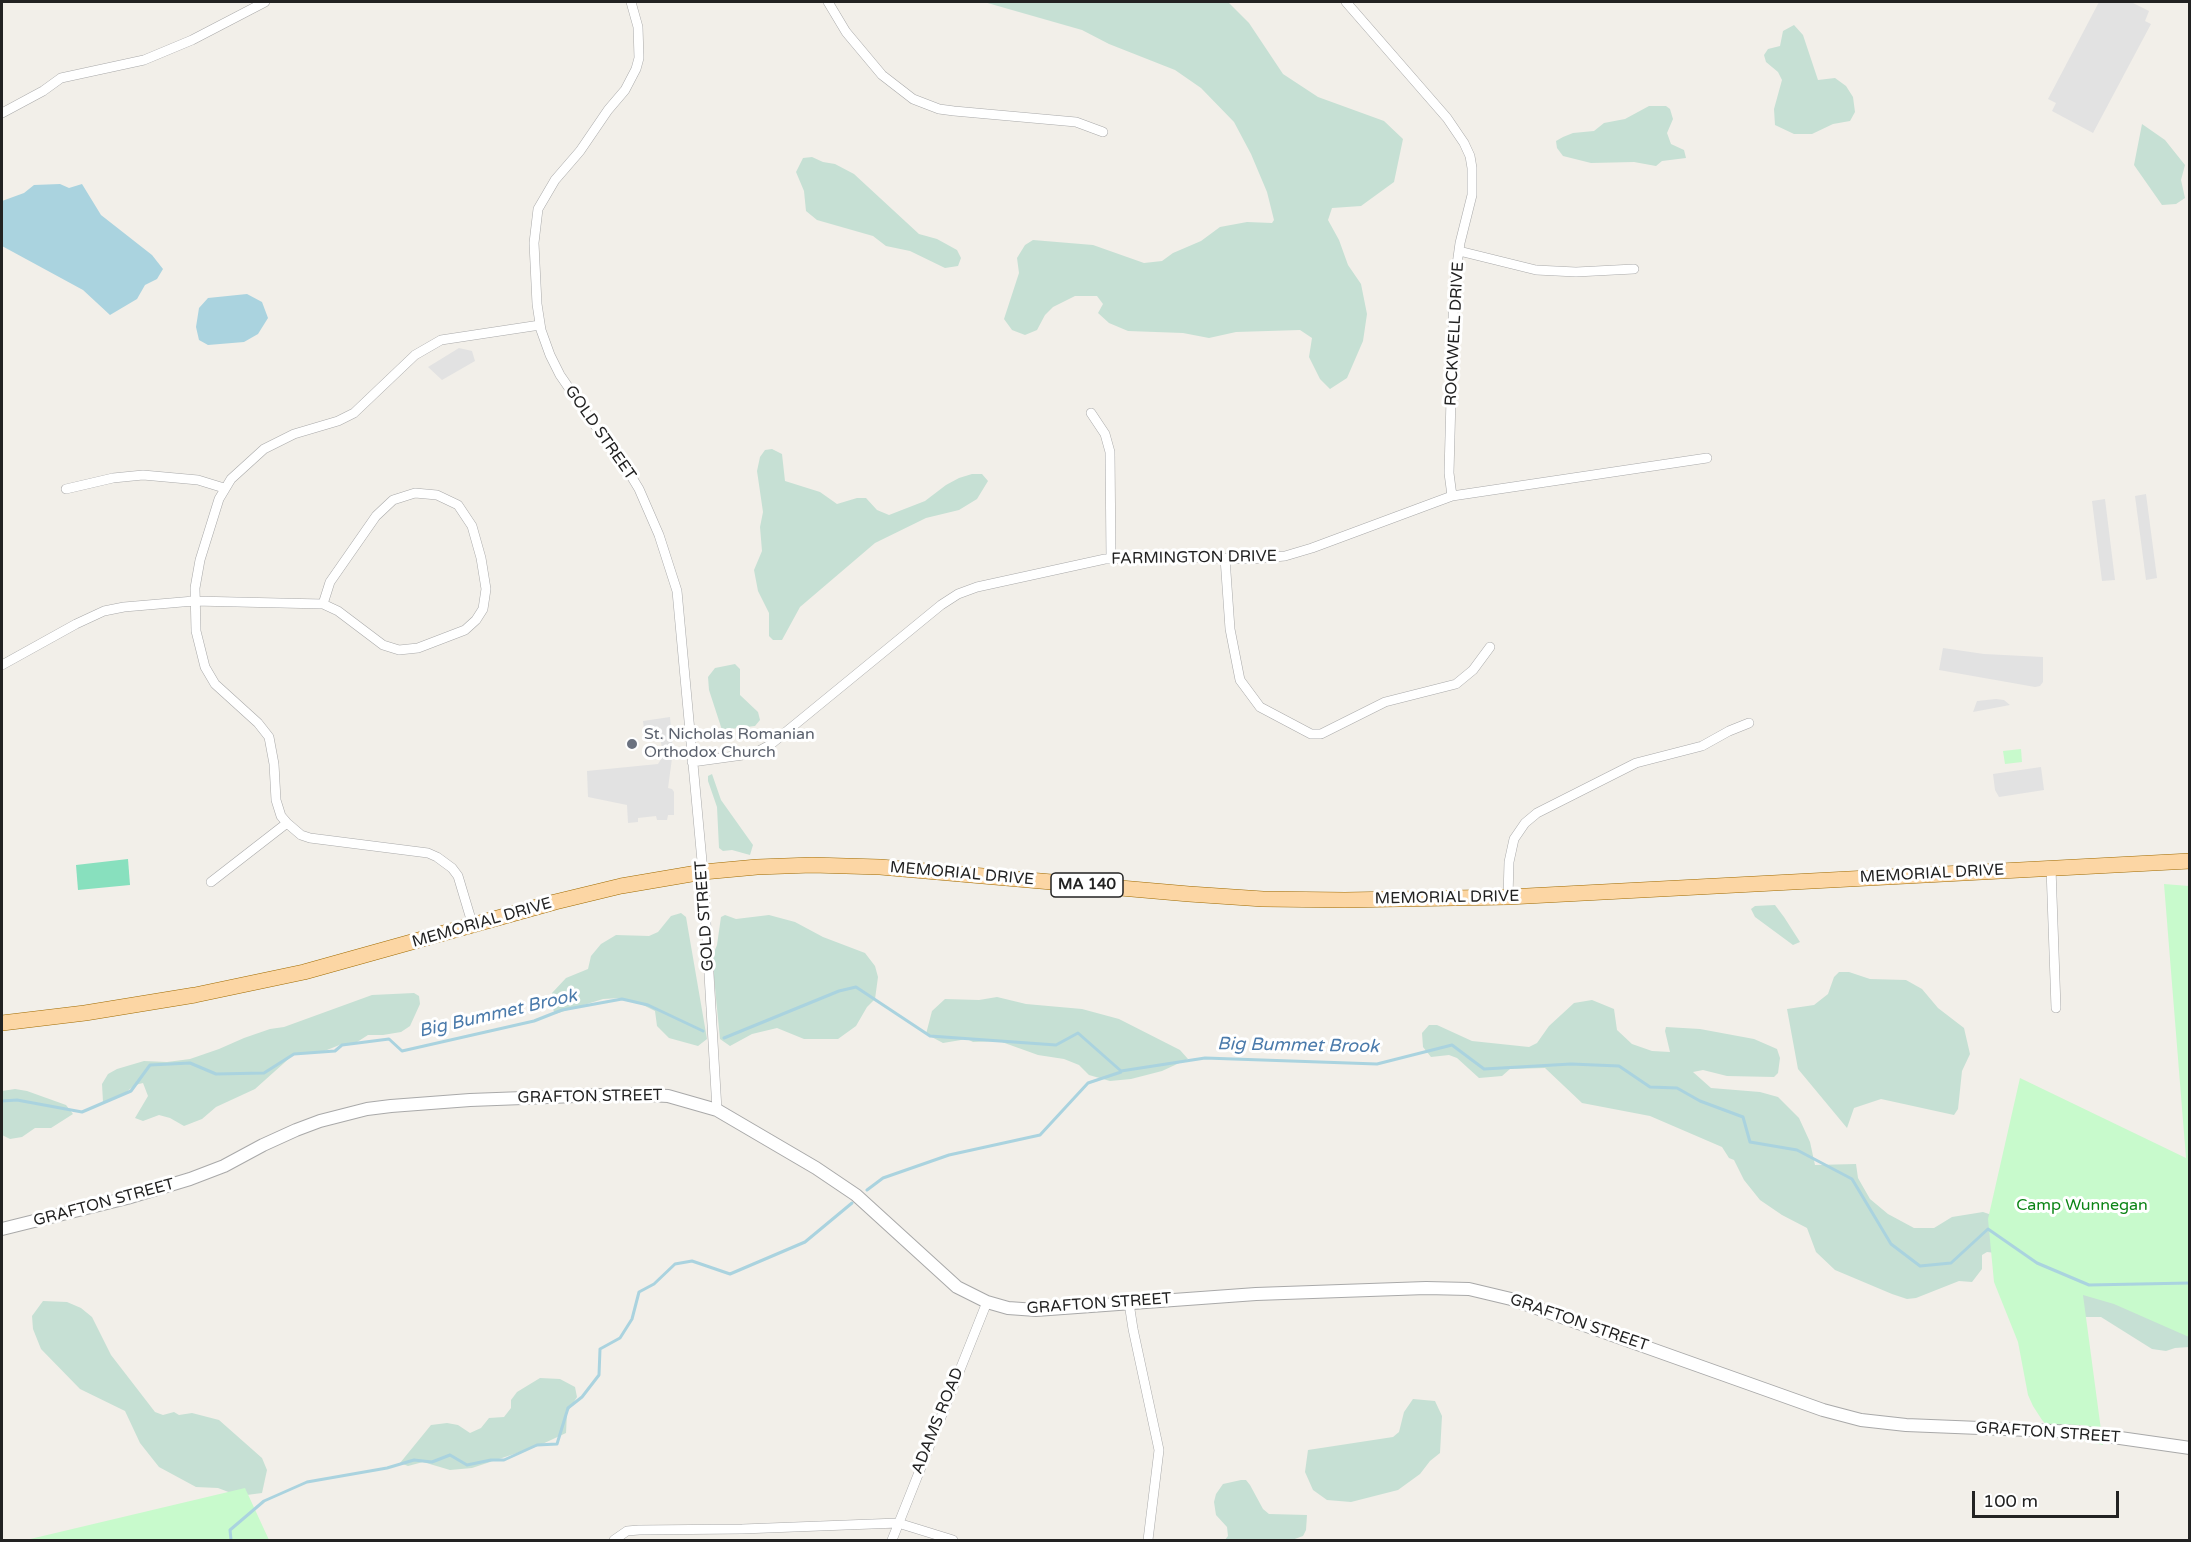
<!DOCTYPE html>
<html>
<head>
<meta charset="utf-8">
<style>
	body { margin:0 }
	#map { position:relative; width:2191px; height:1542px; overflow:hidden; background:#f2efe9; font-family:"Varela Round",sans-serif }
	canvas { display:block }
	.frame { position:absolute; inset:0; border:3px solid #222; pointer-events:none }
	.scale { position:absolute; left:1972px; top:1491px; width:147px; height:27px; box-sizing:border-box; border:3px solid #222; border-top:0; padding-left:8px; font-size:18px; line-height:21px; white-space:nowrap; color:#222; -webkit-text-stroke:4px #fff; paint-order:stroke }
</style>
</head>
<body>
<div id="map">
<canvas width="2191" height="1542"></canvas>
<div class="frame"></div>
<div class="scale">100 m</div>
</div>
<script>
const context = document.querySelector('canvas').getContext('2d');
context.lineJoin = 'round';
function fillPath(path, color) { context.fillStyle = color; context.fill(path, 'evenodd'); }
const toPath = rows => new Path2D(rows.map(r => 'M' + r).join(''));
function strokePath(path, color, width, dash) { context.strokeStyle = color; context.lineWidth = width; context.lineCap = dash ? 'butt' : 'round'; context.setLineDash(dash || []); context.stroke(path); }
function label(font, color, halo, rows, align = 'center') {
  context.font = font + ' "Varela Round",sans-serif'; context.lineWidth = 6; context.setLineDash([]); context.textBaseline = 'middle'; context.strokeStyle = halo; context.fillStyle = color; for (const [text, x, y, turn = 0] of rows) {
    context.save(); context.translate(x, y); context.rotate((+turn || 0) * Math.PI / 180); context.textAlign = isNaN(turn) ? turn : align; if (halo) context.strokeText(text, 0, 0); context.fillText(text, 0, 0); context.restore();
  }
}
const wetland = toPath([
	[984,2,1228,2,1249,23,1283,74,1318,97,1384,121,1403,139,1394,182,1361,206,1332,208,1328,220,1339,240,1348,265,1361,284,1367,314,1363,341,1347,378,1330,389,1320,379,1309,357,1312,338,1300,330,1236,332,1209,338,1183,333,1128,331,1109,323,1098,313,1103,304,1097,296,1075,296,1053,307,1045,315,1037,330,1025,335,1012,330,1004,319,1019,273,1017,258,1025,245,1033,240,1093,245,1144,263,1162,261,1173,253,1201,241,1220,227,1247,222,1272,223,1274,220,1267,192,1251,154,1234,122,1201,88,1175,70,1109,44,1082,30],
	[1794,25,1803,35,1818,80,1835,78,1846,86,1853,97,1855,112,1850,121,1833,124,1812,134,1794,134,1775,125,1774,109,1782,80,1778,72,1766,62,1764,55,1768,49,1780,46,1783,31],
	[1649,106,1666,106,1670,109,1673,119,1667,133,1671,144,1684,150,1686,158,1662,161,1656,166,1634,162,1591,163,1563,156,1557,148,1556,141,1563,137,1573,133,1594,131,1604,123,1625,119],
	[2142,124,2165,140,2185,165,2181,180,2185,198,2176,204,2162,205,2134,165],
	[812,157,823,162,835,164,854,174,919,234,937,239,957,250,961,258,958,266,945,268,910,251,886,246,873,236,817,220,806,211,804,191,796,172,803,158],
	[772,449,782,454,785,481,820,492,837,504,857,498,866,498,877,510,889,515,925,501,946,485,959,478,972,474,982,474,988,481,977,499,959,510,926,518,875,543,800,607,782,640,773,640,769,636,769,613,758,591,754,570,762,551,760,527,763,512,757,471,760,457,765,450],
	[735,664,740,669,740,695,758,712,760,720,755,726,722,730,709,690,708,677,715,668],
	[712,774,721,800,753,845,750,855,732,850,723,851,719,848,717,807,708,781,708,776],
	[1775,905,1784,917,1800,942,1793,945,1755,917,1751,909,1755,906],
	[681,913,686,917,707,1039,698,1046,669,1038,657,1026,655,1011,641,1004,621,998,603,999,555,1014,551,1004,552,993,566,978,588,969,591,956,601,944,616,935,649,936,658,932,671,916],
	[725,915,736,919,769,915,795,922,823,937,865,953,875,966,878,977,875,999,867,1007,856,1026,838,1039,804,1039,777,1028,752,1034,730,1046,720,1039,712,957,717,945,721,917],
	[1839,972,1849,972,1870,979,1906,980,1922,989,1938,1008,1964,1028,1970,1054,1962,1071,1958,1109,1954,1115,1881,1099,1854,1108,1847,1128,1798,1069,1787,1009,1814,1005,1828,994,1834,977],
	[414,993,419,996,420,1004,410,1026,401,1032,383,1035,368,1035,354,1044,342,1044,322,1052,293,1055,255,1089,216,1107,202,1119,184,1126,170,1118,159,1115,143,1121,135,1118,148,1096,143,1083,135,1085,120,1097,103,1102,102,1084,108,1074,117,1069,144,1061,167,1062,190,1059,219,1049,244,1038,270,1029,284,1027,372,995],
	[997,997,1026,1004,1082,1009,1119,1019,1180,1050,1188,1059,1162,1071,1131,1079,1110,1081,1089,1075,1079,1065,1064,1059,1038,1055,999,1041,973,1042,967,1039,943,1043,926,1034,932,1011,945,999,979,1000],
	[1592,1000,1614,1009,1617,1030,1632,1044,1652,1051,1670,1052,1665,1031,1666,1027,1700,1029,1754,1039,1777,1049,1780,1058,1778,1073,1774,1077,1727,1076,1703,1070,1693,1072,1711,1088,1760,1092,1778,1097,1799,1118,1810,1142,1815,1165,1856,1164,1858,1178,1870,1199,1888,1214,1914,1228,1934,1228,1952,1217,1983,1212,2189,1281,2189,1347,2175,1348,2166,1351,2152,1349,2101,1317,2084,1317,1996,1253,1987,1252,1982,1255,1982,1269,1972,1282,1959,1281,1916,1298,1907,1299,1892,1294,1835,1270,1816,1252,1807,1228,1782,1215,1760,1200,1744,1180,1734,1160,1729,1158,1722,1147,1650,1116,1582,1103,1545,1068,1510,1069,1502,1076,1479,1078,1457,1058,1449,1055,1431,1057,1423,1047,1422,1033,1429,1025,1437,1025,1472,1041,1529,1047,1537,1043,1549,1026,1574,1003],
	[15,1089,27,1091,66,1105,73,1114,51,1128,35,1128,22,1137,10,1139,2,1135,2,1091],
	[43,1301,67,1302,81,1308,92,1317,111,1355,155,1412,163,1415,174,1412,179,1415,192,1413,219,1420,262,1458,267,1470,262,1493,239,1496,218,1488,196,1487,159,1467,140,1443,125,1411,80,1389,41,1349,33,1329,32,1316],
	[540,1378,560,1379,575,1387,577,1397,567,1413,566,1433,538,1446,472,1468,450,1470,423,1462,408,1466,400,1463,431,1425,447,1423,458,1425,470,1433,481,1428,489,1418,504,1417,511,1408,511,1400,517,1392],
	[1413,1399,1435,1401,1442,1416,1440,1453,1430,1461,1420,1474,1398,1490,1351,1502,1327,1500,1313,1490,1305,1472,1308,1450,1393,1437,1399,1432,1404,1412],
	[1241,1480,1246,1480,1250,1485,1263,1509,1269,1514,1307,1515,1306,1530,1303,1536,1292,1540,1225,1540,1228,1536,1227,1527,1216,1515,1214,1502,1216,1494,1223,1484]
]);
const park = toPath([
	[2021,749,2022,762,2005,764,2003,751],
	[2164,884,2189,886,2189,1337,2114,1304,2083,1295,2103,1445,2054,1434,2042,1420,2033,1406,2028,1395,2018,1342,1994,1282,1988,1219,2020,1078,2186,1158],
	[245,1488,269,1540,26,1540]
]);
const pitch = toPath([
	[128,859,130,885,78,890,76,865]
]);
const parking = toPath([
	[2099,2,2131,2,2149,11,2145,21,2151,24,2093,133,2052,111,2056,103,2048,99],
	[459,348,472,351,475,361,442,380,428,367],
	[2146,494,2157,578,2146,580,2135,496],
	[2105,499,2115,580,2102,581,2092,501],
	[1943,648,1984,654,2043,657,2043,682,2040,686,2035,687,1939,670],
	[1996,699,2004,700,2010,705,1973,712,1977,701],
	[670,717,673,751,668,788,672,789,674,792,674,815,668,815,667,820,657,820,656,816,638,818,638,822,628,823,627,805,588,797,587,771,658,764,663,756,661,742,655,737,645,737,643,721],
	[2041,767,2044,790,1999,797,1995,790,1993,774]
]);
const water = toPath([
	[60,184,69,188,82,184,101,215,152,255,163,269,157,279,145,285,137,299,110,315,83,290,2,246,2,201,24,193,34,185],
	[247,294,262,302,268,318,258,334,244,342,208,345,199,340,196,327,199,308,208,298]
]);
const stream = toPath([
	[724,1038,839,991,856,987,930,1036,1056,1045,1078,1033,1121,1071,1205,1058,1377,1064,1452,1045,1484,1069,1571,1064,1619,1066,1650,1087,1677,1088,1700,1101,1743,1117,1750,1142,1797,1150,1852,1179,1891,1244,1920,1266,1951,1263,1988,1229,2037,1263,2089,1285,2190,1283],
	[2,1101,17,1100,82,1112,131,1091,150,1065,190,1063,216,1074,264,1073,294,1054,335,1051,342,1045,389,1039,402,1051,534,1021,562,1010,622,999,648,1005,703,1031],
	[867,1190,883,1178,949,1155,1040,1135,1088,1083,1121,1072],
	[231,1540,230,1530,264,1501,307,1482,387,1468,414,1460,432,1462,450,1455,467,1465,491,1460,504,1460,537,1445,557,1444,568,1408,582,1397,599,1375,600,1349,620,1338,632,1319,639,1292,654,1284,675,1264,692,1261,730,1274,805,1242,852,1203]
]);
const minor = toPath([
	[631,2,638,27,639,58,636,69,625,90,608,110,580,151,555,180,538,209,534,243,537,304,541,330,550,355,560,375,593,423,619,456,639,489,659,535,677,591,703,872,717,1110],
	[828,2,846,32,882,75,913,99,939,109,954,111,1076,122,1103,132],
	[1346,2,1447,118,1464,143,1470,156,1472,168,1472,195,1460,243,1454,286,1449,473,1452,496],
	[2,113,43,91,61,78,144,60,192,40,265,2],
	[1459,251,1536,270,1576,272,1634,269],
	[1091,413,1105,434,1110,452,1111,559],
	[66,489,113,478,143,475,198,480,224,488],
	[1225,558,1230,629,1240,680,1260,707,1311,734,1321,734,1385,702,1456,684,1473,670,1490,647],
	[2,665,76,624,104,611,124,607,194,601,323,604,338,611,383,645,399,650,418,648,465,630,476,620,483,609,486,589,481,558,472,526,458,505,437,495,415,493,393,500,376,516,330,582,323,604],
	[692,762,743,755,757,752,770,745,941,605,958,594,977,587,1105,559,1162,557,1251,559,1285,556,1312,548,1452,496,1707,458],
	[2051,868,2056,1008],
	[211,882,287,823],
	[1508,897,1509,862,1514,839,1525,823,1537,813,1636,763,1702,746,1729,731,1749,723],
	[473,926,458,876,452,868,437,857,428,853,310,838,301,835,287,823,281,816,276,800,274,764,269,737,258,723,215,684,205,667,196,631,195,588,200,560,219,499,231,479,264,449,294,434,338,421,354,413,415,355,441,340,540,325],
	[1129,1303,1133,1329,1159,1450,1148,1540],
	[614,1540,627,1531,639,1530,742,1529,898,1523,953,1540],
	[892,1540,987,1302]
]);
const tertiary = toPath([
	[2,1229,127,1198,190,1179,224,1166,263,1145,296,1130,320,1121,367,1109,391,1106,470,1100,629,1094,668,1096,717,1110,816,1168,856,1195,957,1287,987,1302,1008,1308,1036,1310,1256,1294,1426,1288,1469,1289,1511,1299,1823,1410,1861,1420,1906,1425,2078,1432,2190,1448]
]);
const primary = toPath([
	[2,1023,85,1013,195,995,304,972,555,902,621,886,703,872,757,867,812,865,880,867,1189,894,1263,899,1345,900,1508,897,2190,861]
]);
const markers = [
	[632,744,6,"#6b7280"]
];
const shields = [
	[1087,885,72]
];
const shieldNames = [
	["MA 140",1087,885]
];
const streetNames = [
	["ROCKWELL DRIVE",1455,334,-87],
	["GOLD STREET",600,433,55],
	["FARMINGTON DRIVE",1194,558,-1],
	["MEMORIAL DRIVE",962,874,5],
	["MEMORIAL DRIVE",1932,874,-3],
	["MEMORIAL DRIVE",1447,898,-1],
	["GOLD STREET",705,916,-94],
	["MEMORIAL DRIVE",482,923,-16],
	["GRAFTON STREET",590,1097,-1],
	["GRAFTON STREET",104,1203,-15],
	["GRAFTON STREET",1099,1304,-4],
	["GRAFTON STREET",1579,1323,19],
	["ADAMS ROAD",938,1421,-68],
	["GRAFTON STREET",2048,1433,4]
];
const worshipNames = [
	["St. Nicholas Romanian",644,735],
	["Orthodox Church",644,753]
];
const parkNames = [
	["Camp Wunnegan",2082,1206]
];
const waterNames = [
	["Big Bummet Brook",498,1014,-13],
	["Big Bummet Brook",1298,1046,1]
];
fillPath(wetland, '#c6e0d4');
fillPath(park, '#c8facc');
fillPath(pitch, '#88e0be');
fillPath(parking, '#e2e2e2');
fillPath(water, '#aad3df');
strokePath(stream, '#aad3df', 3);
strokePath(minor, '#a9a9a9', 10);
strokePath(tertiary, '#a9a9a9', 14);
strokePath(primary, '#a06b00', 16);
strokePath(minor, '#fff', 9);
strokePath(tertiary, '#fff', 12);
strokePath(primary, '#fcd6a4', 15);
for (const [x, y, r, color] of markers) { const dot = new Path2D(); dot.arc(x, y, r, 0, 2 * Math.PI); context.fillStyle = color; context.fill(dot); strokePath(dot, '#fff', 2); }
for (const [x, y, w] of shields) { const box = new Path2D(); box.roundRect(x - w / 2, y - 12, w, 24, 4.5); context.fillStyle = '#fff'; context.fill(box); strokePath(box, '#222', 1.5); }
label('bold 15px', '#222', null, shieldNames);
label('16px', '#222', '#fff', streetNames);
label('16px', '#5b616d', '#fff', worshipNames, 'left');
label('16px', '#0c8416', '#fff', parkNames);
label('italic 18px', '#4a7aab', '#fff', waterNames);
</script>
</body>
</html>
